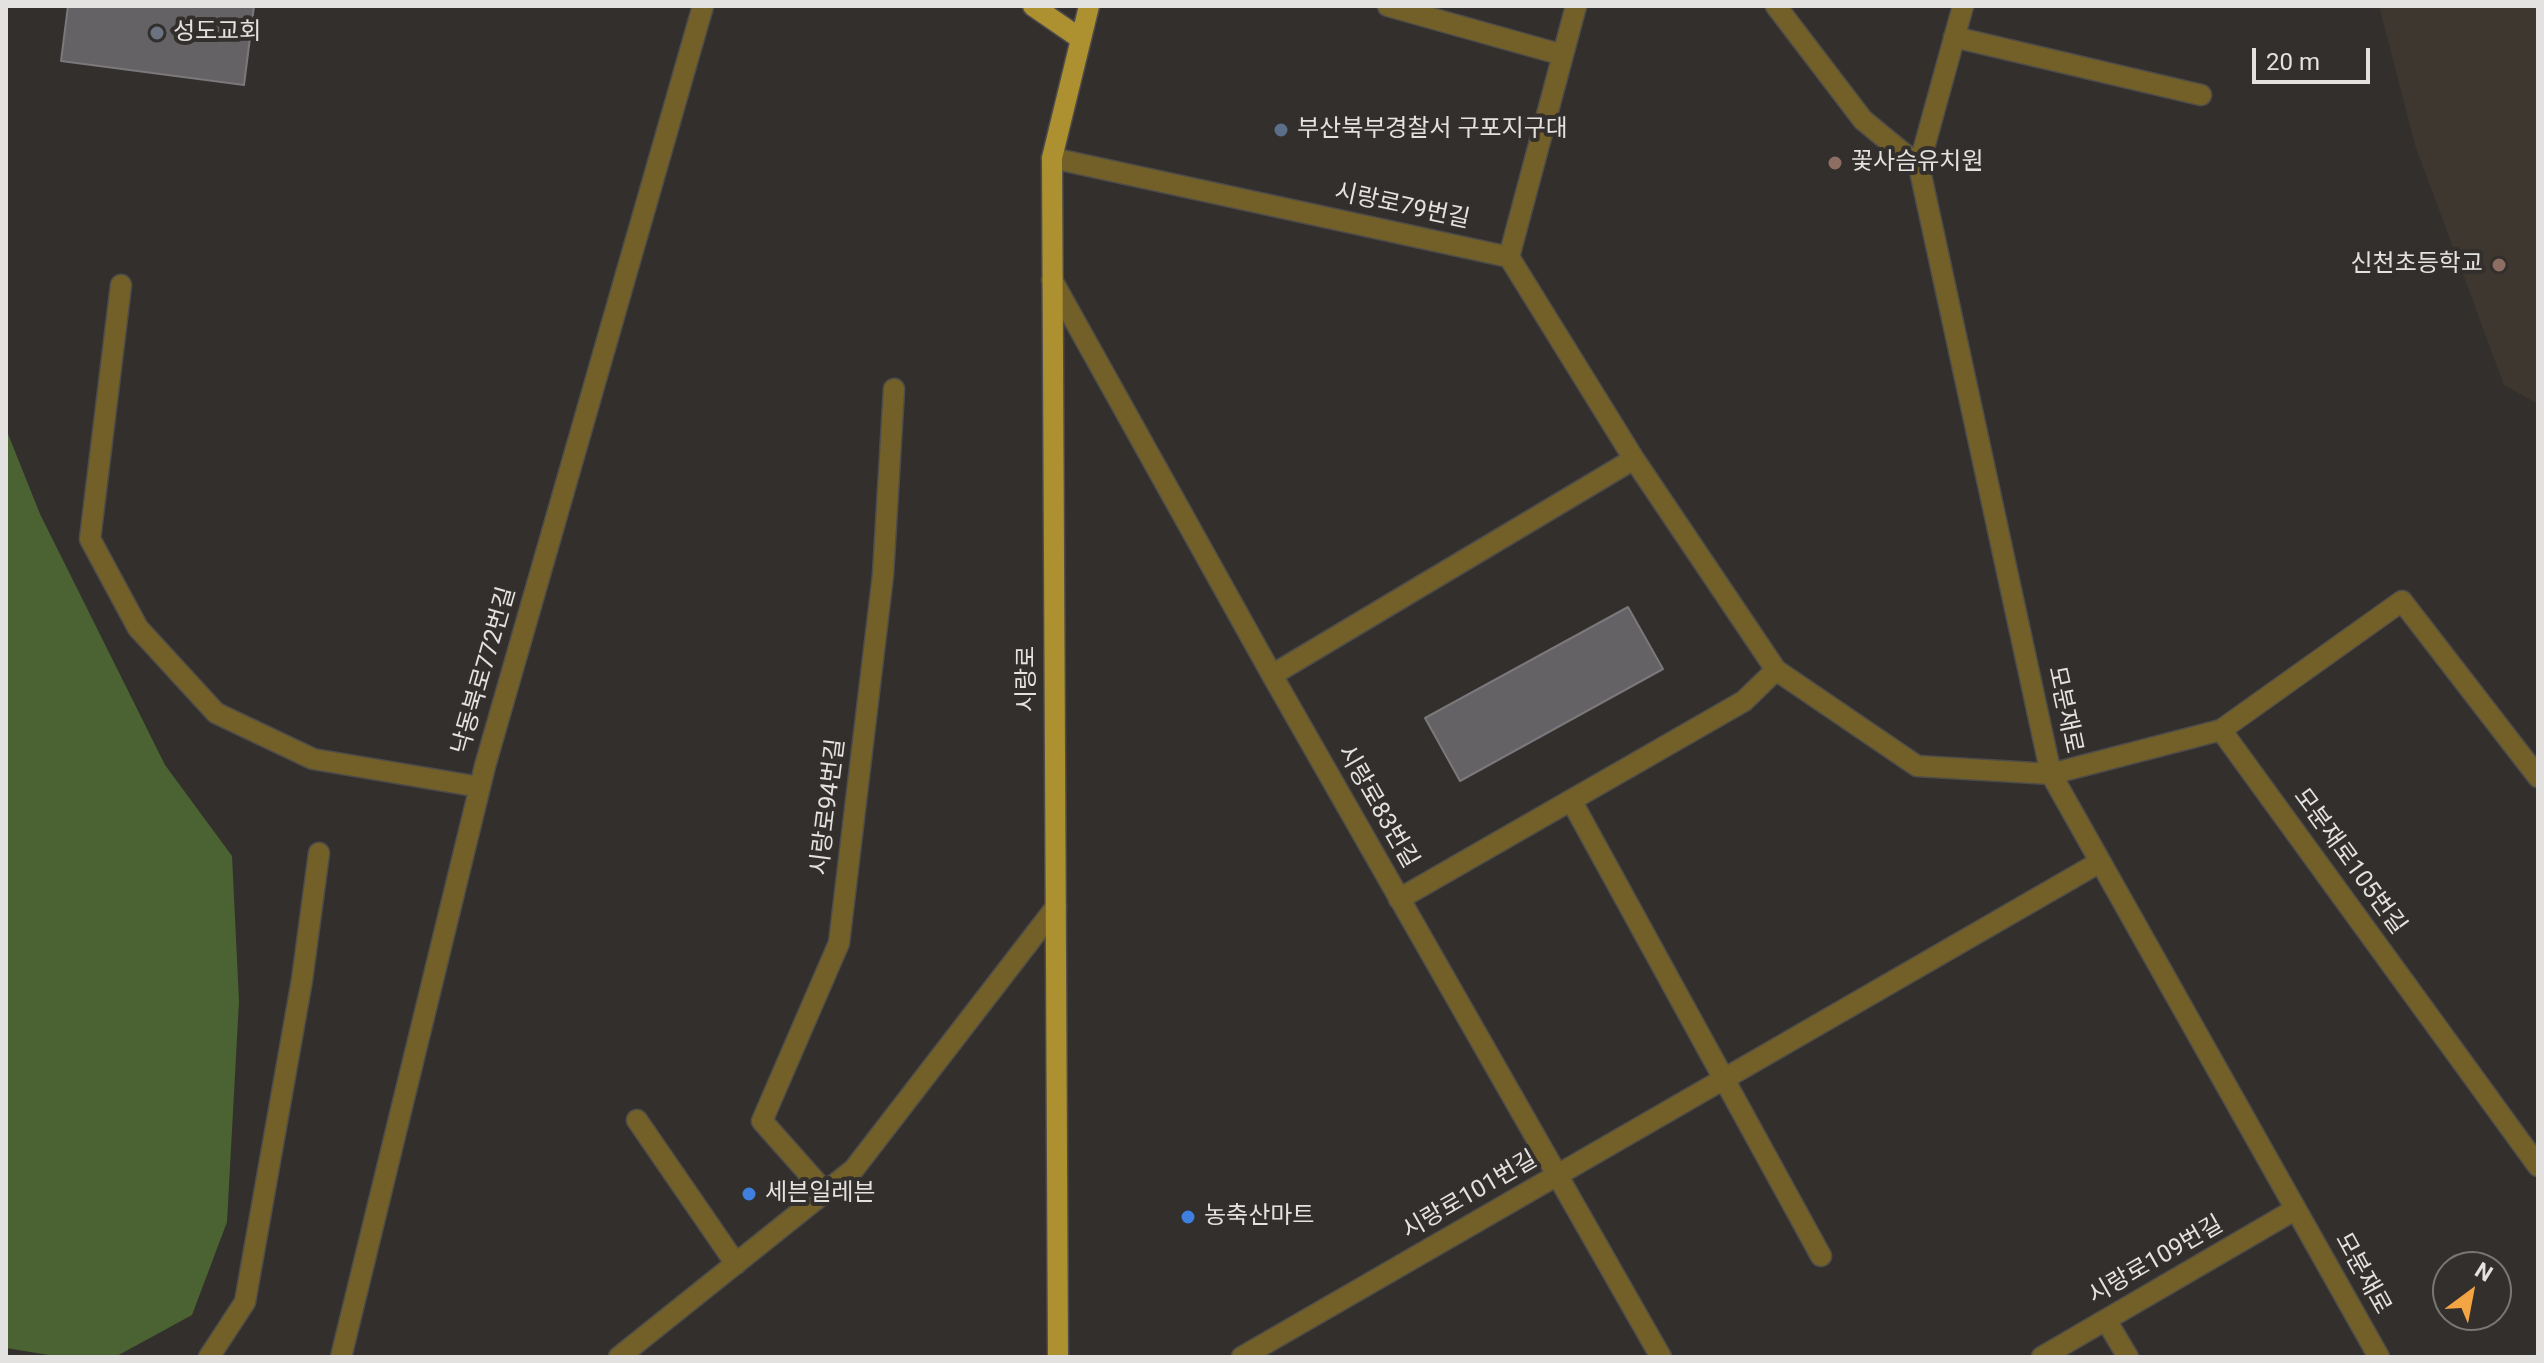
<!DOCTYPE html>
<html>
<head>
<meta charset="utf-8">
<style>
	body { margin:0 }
	#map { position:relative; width:2544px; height:1363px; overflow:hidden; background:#322f2d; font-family:Roboto,sans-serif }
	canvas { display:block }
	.frame { position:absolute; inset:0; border:8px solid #e3e2e0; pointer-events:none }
	.north { position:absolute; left:2432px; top:1251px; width:80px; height:80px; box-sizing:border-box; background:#322f2d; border:2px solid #797775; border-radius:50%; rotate:32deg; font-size:22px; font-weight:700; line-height:32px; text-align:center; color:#e3e2e0 }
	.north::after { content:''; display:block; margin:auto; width:28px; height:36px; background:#f3a443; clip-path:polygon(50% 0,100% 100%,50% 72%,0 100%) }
	.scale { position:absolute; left:2252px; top:48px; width:118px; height:36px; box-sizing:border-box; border:4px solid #e3e2e0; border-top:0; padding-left:10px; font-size:24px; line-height:28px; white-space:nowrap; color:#e3e2e0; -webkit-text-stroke:6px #322f2d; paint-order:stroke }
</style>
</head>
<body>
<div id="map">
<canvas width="2544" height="1363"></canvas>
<div class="frame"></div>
<div class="north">N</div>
<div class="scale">20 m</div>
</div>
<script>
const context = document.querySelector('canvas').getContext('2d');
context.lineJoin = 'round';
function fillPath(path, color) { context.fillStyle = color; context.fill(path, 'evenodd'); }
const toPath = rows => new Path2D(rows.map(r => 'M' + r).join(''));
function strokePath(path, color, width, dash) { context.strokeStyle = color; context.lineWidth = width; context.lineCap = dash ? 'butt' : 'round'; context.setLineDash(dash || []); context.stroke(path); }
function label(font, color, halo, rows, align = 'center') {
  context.font = font + ' Roboto,"Noto Sans KR",sans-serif'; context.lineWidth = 8; context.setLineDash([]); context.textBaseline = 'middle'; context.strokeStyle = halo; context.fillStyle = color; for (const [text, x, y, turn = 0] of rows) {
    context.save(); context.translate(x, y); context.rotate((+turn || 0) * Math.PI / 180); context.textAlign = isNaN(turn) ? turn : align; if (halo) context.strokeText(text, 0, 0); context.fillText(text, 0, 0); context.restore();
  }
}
const built = toPath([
	[2379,6,2538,6,2538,404,2504,385,2415,145]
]);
const green = toPath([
	[6,429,40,514,165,765,232,856,239,1001,227,1222,192,1315,115,1357,61,1357,6,1348]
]);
const building = toPath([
	[68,6,254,6,244,85,61,61,68,6],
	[1628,607,1663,669,1460,781,1425,718,1628,607]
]);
const minor = toPath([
	[1388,6,1563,55],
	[1776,6,1863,120,1919,166],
	[1963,6,1919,166,2051,774,2379,1357],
	[1954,37,2201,95],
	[1052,158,1509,257,1634,459,1776,670,1917,766,2051,774,2221,730,2538,1166],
	[1509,257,1576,6],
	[1052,280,1272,675,1661,1357],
	[121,285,90,539,138,628,216,713,313,759,480,787],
	[1272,675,1634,459],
	[2221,730,2402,601,2538,777],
	[1571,800,1821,1256],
	[1399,899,1744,701,1776,670],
	[637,1120,736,1264],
	[825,1192,762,1121,839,943,883,575,894,389],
	[2106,1320,2128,1357],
	[209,1357,245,1302,302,980,319,853],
	[341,1357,485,766,703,6],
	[619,1357,854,1169,1056,907],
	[1242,1357,2100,862],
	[2042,1357,2296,1209]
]);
const major = toPath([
	[1033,6,1081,39],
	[1058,1357,1052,158,1089,6]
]);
const markers = [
	[157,33,8,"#6b7280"],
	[1281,130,8,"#5c6f8a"],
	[1835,163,8,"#8d6e63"],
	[2499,265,8,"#8d6e63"],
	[749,1194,8,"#3f7fe0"],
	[1188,1217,8,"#3f7fe0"]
];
const poiNames = [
	["성도교회",173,33],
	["부산북부경찰서 구포지구대",1297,130],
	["꽃사슴유치원",1851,163],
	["신천초등학교",2483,265,"right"],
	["세븐일레븐",765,1194],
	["농축산마트",1204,1217]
];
const streetNames = [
	["시랑로79번길",1402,207,12],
	["낙동북로772번길",485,671,-74],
	["시랑로",1028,679,-90],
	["모분재로",2064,710,78],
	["시랑로94번길",829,807,-83],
	["시랑로83번길",1377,807,60],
	["모분재로105번길",2349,862,54],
	["시랑로101번길",1470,1196,-30],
	["시랑로109번길",2156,1261,-30],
	["모분재로",2362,1274,61]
];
fillPath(built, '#3e372f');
fillPath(green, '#4b6332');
fillPath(building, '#646265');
strokePath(building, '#7b787c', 2);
strokePath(minor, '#4e4c4a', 23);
strokePath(major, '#4e4c4a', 23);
strokePath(minor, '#726028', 20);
strokePath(major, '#ad902f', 20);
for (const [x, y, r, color] of markers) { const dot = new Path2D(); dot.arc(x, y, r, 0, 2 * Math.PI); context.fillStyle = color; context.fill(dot); strokePath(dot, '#322f2d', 3); }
label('24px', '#e3e2e0', '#322f2d', poiNames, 'left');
label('24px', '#e3e2e0', '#322f2d', streetNames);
</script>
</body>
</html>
